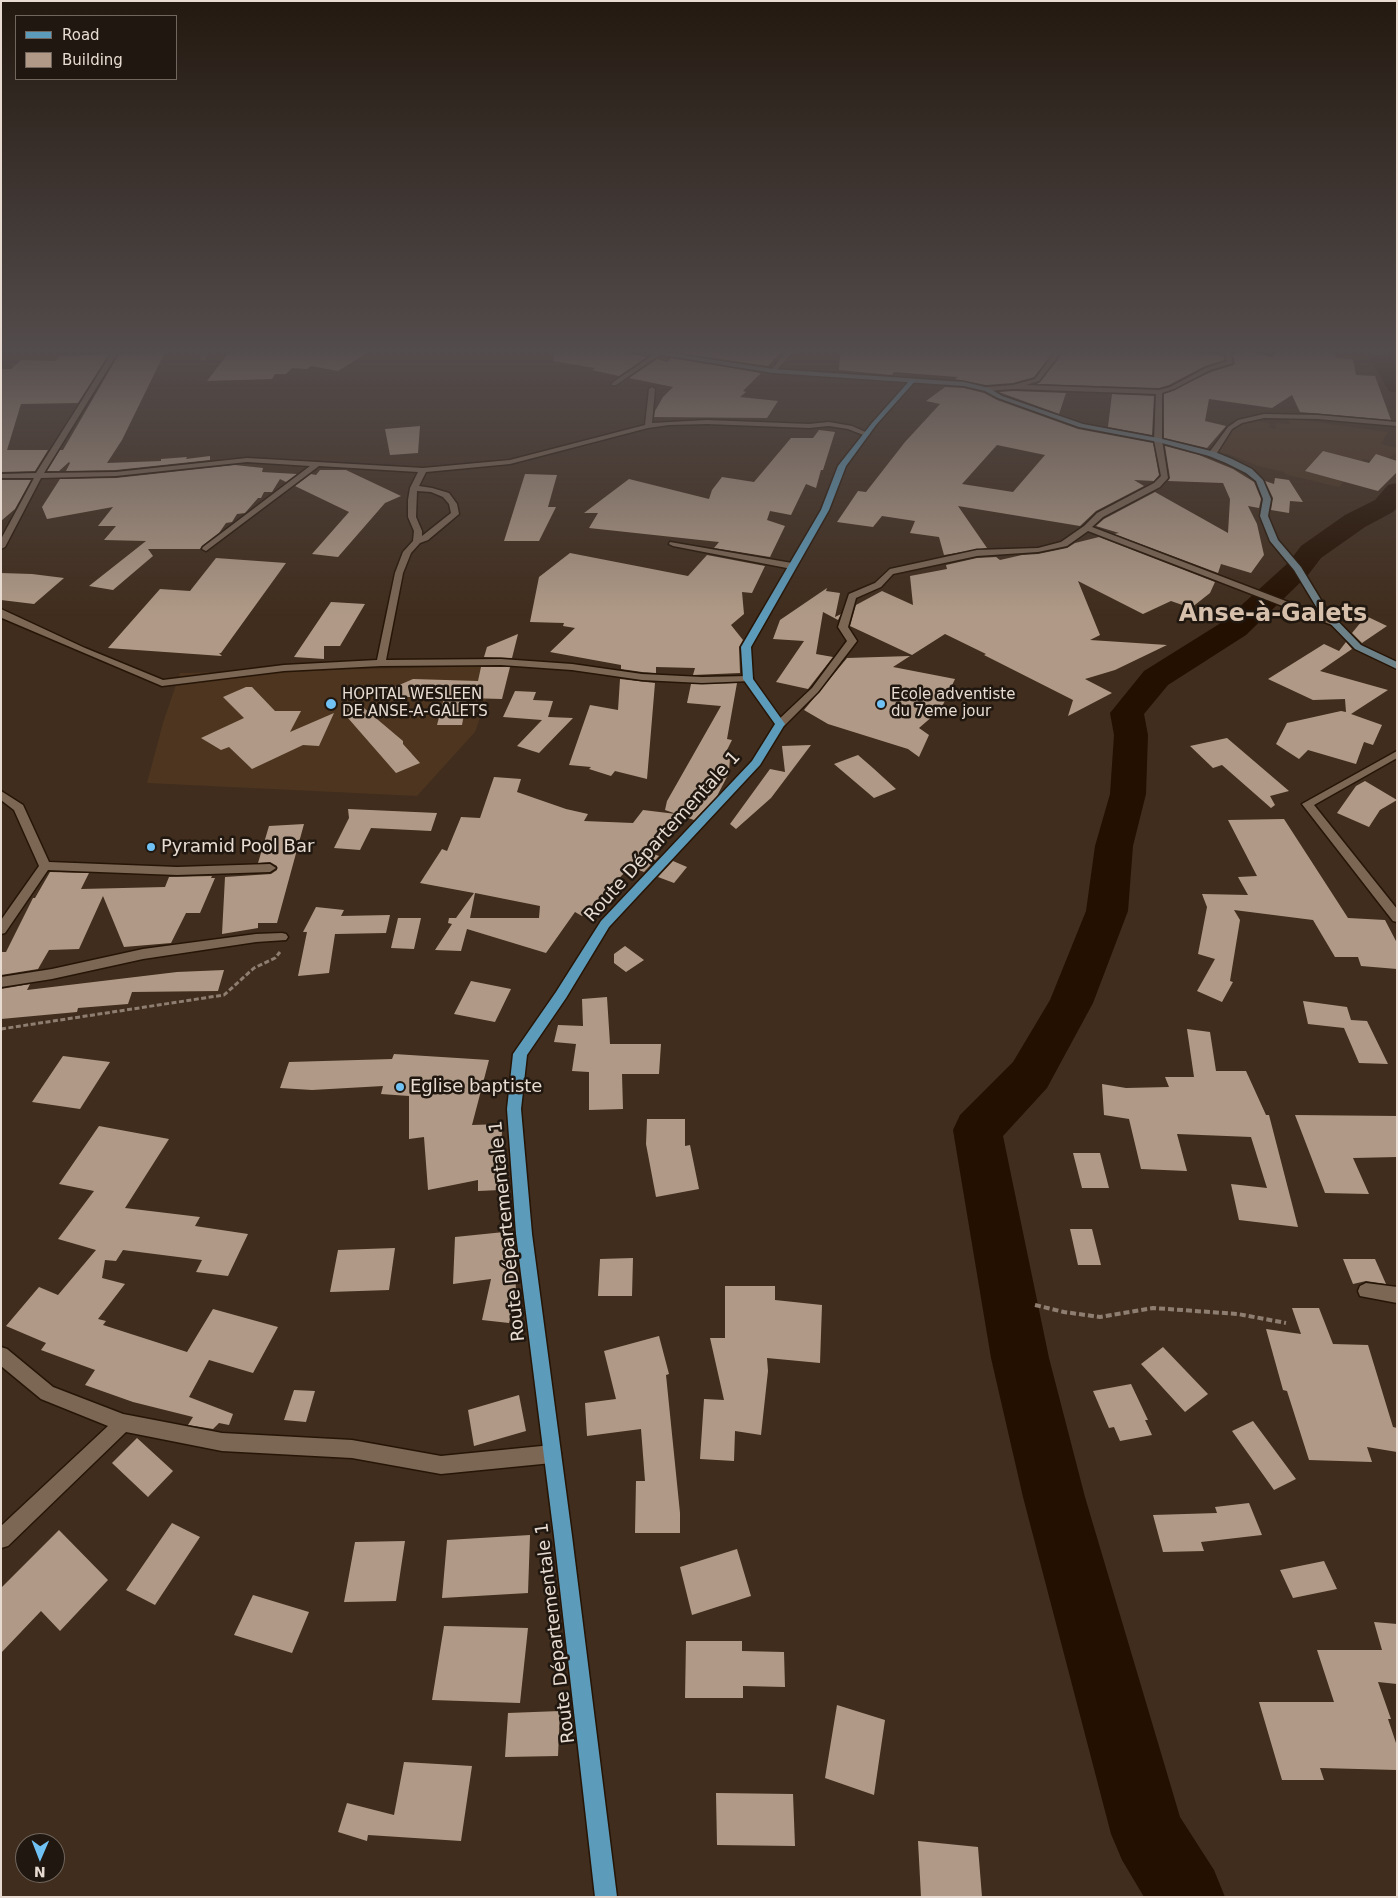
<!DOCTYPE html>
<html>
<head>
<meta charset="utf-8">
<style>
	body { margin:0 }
	#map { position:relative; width:1398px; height:1898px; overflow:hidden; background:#402d1d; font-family:"DejaVu Sans",sans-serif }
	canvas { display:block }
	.frame { position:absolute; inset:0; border:2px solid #e8dcd2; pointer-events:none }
	.legend { position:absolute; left:15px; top:15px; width:162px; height:65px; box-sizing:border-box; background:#201810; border:1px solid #70665e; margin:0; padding:6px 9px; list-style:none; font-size:15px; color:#e8dcd2 }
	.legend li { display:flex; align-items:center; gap:10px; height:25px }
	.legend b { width:25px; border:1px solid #70665e }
	.north { position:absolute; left:15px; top:1833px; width:50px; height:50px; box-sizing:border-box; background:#201810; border:1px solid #70665e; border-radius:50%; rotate:181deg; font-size:14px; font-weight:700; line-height:20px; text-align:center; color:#e8dcd2 }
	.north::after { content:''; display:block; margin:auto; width:18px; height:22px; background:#70c1f4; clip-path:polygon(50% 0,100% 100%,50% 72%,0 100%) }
</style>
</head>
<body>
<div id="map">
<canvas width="1398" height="1898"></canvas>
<div class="frame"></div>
<ul class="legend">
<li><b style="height:6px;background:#5d9bba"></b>Road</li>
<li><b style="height:14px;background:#b09a87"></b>Building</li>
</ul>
<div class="north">N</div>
</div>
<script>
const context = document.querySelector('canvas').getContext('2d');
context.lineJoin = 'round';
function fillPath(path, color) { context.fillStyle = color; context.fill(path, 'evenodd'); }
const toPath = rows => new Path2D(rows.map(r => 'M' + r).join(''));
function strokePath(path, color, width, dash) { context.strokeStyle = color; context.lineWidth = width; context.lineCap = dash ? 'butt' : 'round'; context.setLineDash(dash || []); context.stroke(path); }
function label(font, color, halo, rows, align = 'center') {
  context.font = font + ' "DejaVu Sans",sans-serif'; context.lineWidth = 5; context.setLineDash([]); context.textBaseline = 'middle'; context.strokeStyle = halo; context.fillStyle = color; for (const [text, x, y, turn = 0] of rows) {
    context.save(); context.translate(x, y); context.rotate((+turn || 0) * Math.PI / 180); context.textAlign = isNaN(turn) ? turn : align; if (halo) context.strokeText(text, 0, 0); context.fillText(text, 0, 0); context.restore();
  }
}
const built = toPath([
	[1287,418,1388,432,1381,444,1397,448,1397,451,1384,462,1363,459,1339,487,1285,474,1284,472,1258,466,1229,454,1217,453,1233,430,1243,424,1254,420,1269,423,1270,428,1275,429,1276,423,1290,424],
	[498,666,475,732,417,796,147,783,163,723,180,673]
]);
const river = toPath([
	[1364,351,1387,351,1397,367,1397,393,1389,391,1370,359,1364,351],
	[1397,483,1397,508,1393,512,1365,527,1321,558,1308,575,1246,635,1168,685,1144,714,1148,735,1146,794,1133,846,1128,911,1093,1003,1047,1088,1003,1136,1049,1358,1085,1497,1180,1817,1214,1870,1225,1897,1144,1897,1122,1860,1111,1834,1023,1497,991,1358,953,1130,960,1115,1013,1062,1050,1000,1086,911,1095,846,1110,794,1114,735,1110,713,1144,671,1224,621,1288,563,1301,546,1345,515,1375,500,1388,485,1397,483]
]);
const building = toPath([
	[230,351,370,351,338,371,311,366,307,369,292,368,286,374,275,374,272,379,207,381],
	[554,351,617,351,647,357,619,376,592,370,595,368,553,361],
	[680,351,782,351,768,366,678,353],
	[840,351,1054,351,1034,377,1013,383,986,385,955,379,958,377,894,372,892,375,839,370],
	[1064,351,1173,351,1223,355,1225,360,1205,366,1169,385,1159,388,1037,384,1040,382],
	[1239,351,1250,351,1272,357,1278,351,1333,352,1337,358,1353,359,1356,375,1375,376,1391,420,1300,412,1292,395,1272,408,1209,399,1205,421,1226,426,1207,448,1164,438,1164,394,1211,372,1234,365,1233,354],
	[165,352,122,440,107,463,161,461,161,459,187,457,186,459,210,456,210,460,116,470,66,471,70,463,69,462,59,471,47,471,60,450,63,450,119,354],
	[109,354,78,403,21,404,7,450,48,450,35,471,1,472,1,369,11,369,21,360,55,361,60,356],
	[671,358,761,373,743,391,746,392,740,397,778,401,767,418,654,417,655,411,663,397,673,387,629,378,657,359,667,362],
	[945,387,964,388,984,393,997,400,1078,429,1153,443,1159,475,1154,481,1134,480,1144,486,1096,511,1080,526,958,506,987,548,944,555,939,537,910,533,915,521,882,516,873,527,837,522,858,491,866,492,905,442,940,404,926,401],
	[997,445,1045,455,1013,492,962,484],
	[1014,391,1066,393,1059,414,999,392],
	[1112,394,1154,396,1152,435,1108,427],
	[420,426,418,453,390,455,385,429],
	[819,430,835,432,823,470,821,470,816,488,806,484,791,515,770,511,767,520,785,526,770,557,714,548,719,542,589,528,598,513,584,513,629,479,709,499,712,490,722,477,754,482,791,438,813,438],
	[1165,446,1199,455,1233,469,1254,482,1261,499,1259,508,1248,506,1257,524,1264,555,1251,573,1221,564,1218,573,1114,534,1119,533,1096,526,1104,519,1155,492,1228,533,1230,499,1223,483,1168,481,1170,478],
	[1323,451,1369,463,1376,454,1397,461,1397,472,1378,491,1305,471],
	[235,465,263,468,262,472,297,474,286,482,280,479,272,492,264,492,261,498,258,498,245,513,237,514,232,522,226,523,219,533,202,546,200,549,148,549,153,556,113,590,89,586,146,541,104,540,116,526,98,526,113,507,47,519,42,507,60,479,116,478],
	[320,470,346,470,401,496,385,503,338,557,312,554,349,512,295,486,311,474,316,475],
	[525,474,557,475,548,507,556,507,539,541,504,541],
	[1275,478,1289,480,1303,502,1290,501,1289,513,1271,510,1273,498,1265,481,1274,484],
	[1,480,31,480,15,509,1,521],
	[1099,537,1215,582,1210,593,1191,608,1171,601,1143,614,1078,581,1100,635,1090,640,1167,645,1115,670,1085,679,1112,693,1068,716,1073,700,984,655,986,654,945,634,912,655,850,626,856,605,882,591,913,605,910,576,947,569,946,565,977,558,996,557,1000,560,1022,555,1038,554,1067,548,1075,543],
	[570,553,688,576,707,555,765,566,752,593,742,592,744,614,731,625,743,640,739,647,740,673,693,675,695,668,656,667,656,673,642,672,621,669,621,665,550,652,575,628,563,626,564,623,530,622,539,577],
	[216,558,286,563,221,653,219,653,222,656,108,648,160,589,190,591],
	[1,573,32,574,64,578,34,604,1,600],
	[827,588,826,591,840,593,835,617,841,614,838,620,823,612,816,654,833,657,808,689,776,682,804,641,773,639,780,620],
	[331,602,365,604,340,646,324,646,324,659,294,657],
	[1366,616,1387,626,1362,643,1352,633],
	[518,634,512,658,484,657,487,647],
	[1346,642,1352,649,1320,671,1388,690,1351,714,1382,725,1373,745,1364,742,1356,764,1308,750,1299,759,1276,744,1287,723,1341,711,1346,712,1345,699,1313,700,1268,679,1324,644,1339,651],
	[910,656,893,667,955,679,941,709,919,728,929,735,919,757,908,749,828,724,804,710,847,658],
	[481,667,510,667,502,699,467,698,462,725,437,725,444,698,374,696,413,679,478,681],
	[620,679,655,683,647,779,615,771,611,776,589,769,591,767,569,765,590,705,618,710],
	[737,683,727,739,732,740,724,756,730,757,729,773,717,796,694,820,665,810,667,801,721,706,687,703,691,684],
	[246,687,252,687,275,711,301,711,290,732,334,713,319,746,303,745,252,769,229,747,221,750,201,738,244,718,223,697],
	[515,691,536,692,533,700,553,701,548,717,573,718,539,753,517,746,542,720,503,717],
	[358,703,403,741,403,744,420,763,396,773,341,710],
	[1227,738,1289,791,1270,796,1275,805,1271,808,1222,765,1213,768,1190,746],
	[811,745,771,798,736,829,730,824,770,769,785,772,782,746],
	[858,755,873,768,896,789,874,798,834,764],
	[494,777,521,779,517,792,566,809,588,814,584,821,633,823,643,810,676,814,645,851,659,856,644,872,630,867,582,916,575,912,546,953,467,929,461,951,435,950,452,924,448,923,449,918,456,918,474,893,420,883,442,849,447,851,461,817,480,818],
	[475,893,540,906,539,918,470,918],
	[1365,781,1397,800,1380,810,1369,827,1337,813,1356,786],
	[348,809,437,813,431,831,371,828,360,850,334,848,349,818],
	[1284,819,1348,918,1385,920,1397,943,1397,969,1361,966,1358,957,1335,957,1313,920,1234,910,1240,920,1230,981,1233,982,1222,1002,1197,991,1215,959,1198,954,1207,907,1202,894,1248,895,1238,877,1257,876,1228,820],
	[304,824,277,923,258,923,258,928,222,934,225,877,271,874,277,870,277,866,270,862,258,863,269,826],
	[673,861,687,867,674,883,658,877],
	[50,872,89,873,81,889,165,887,169,877,212,876,211,878,215,878,200,913,186,913,171,943,124,947,103,896,79,949,49,950,38,969,1,975,1,952,6,952,33,898,35,898],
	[316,907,344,910,341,916,390,915,386,933,335,934,329,973,298,976,307,932,303,932],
	[398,918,421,918,414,949,391,948],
	[625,946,644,960,626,972,614,963,614,954],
	[224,970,218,991,132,992,128,1004,78,1008,77,1012,1,1019,1,989,30,984,27,990,177,972],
	[471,981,511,989,495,1022,454,1014],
	[607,997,610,1044,661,1044,659,1074,622,1074,623,1109,589,1110,589,1072,572,1071,576,1044,554,1042,558,1025,583,1026,582,999],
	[1303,1001,1347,1007,1351,1020,1367,1021,1388,1064,1359,1063,1344,1028,1308,1024],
	[1187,1029,1210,1032,1216,1071,1246,1071,1266,1115,1269,1115,1298,1227,1239,1220,1231,1184,1267,1188,1251,1137,1177,1134,1187,1171,1141,1169,1129,1119,1104,1115,1102,1084,1126,1088,1169,1087,1165,1077,1194,1077],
	[394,1054,489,1060,472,1125,503,1124,499,1159,502,1158,500,1190,478,1191,478,1180,428,1190,424,1137,409,1139,409,1096,381,1094,383,1086,312,1090,280,1088,289,1062,392,1059],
	[63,1056,110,1062,80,1109,32,1102],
	[1295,1115,1397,1116,1397,1157,1353,1158,1369,1194,1325,1193],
	[647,1119,685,1119,685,1146,690,1145,699,1189,656,1197,646,1144],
	[99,1126,169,1139,125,1208,200,1217,195,1226,248,1234,228,1276,196,1272,202,1260,123,1250,116,1261,105,1260,102,1278,125,1284,98,1319,106,1321,103,1325,187,1352,213,1309,278,1327,253,1373,209,1360,189,1397,233,1414,229,1425,219,1423,213,1429,188,1425,193,1417,133,1402,85,1385,95,1370,41,1350,46,1343,6,1326,39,1287,58,1295,96,1250,58,1239,94,1191,59,1184],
	[1073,1153,1100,1153,1109,1188,1082,1188],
	[1070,1229,1092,1229,1101,1265,1078,1265],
	[514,1231,516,1293,509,1323,482,1320,491,1279,453,1284,455,1237],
	[395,1248,389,1290,330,1292,338,1250],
	[633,1258,632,1296,598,1296,600,1259],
	[1343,1259,1375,1259,1386,1284,1366,1281,1353,1284],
	[725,1286,775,1286,775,1300,822,1305,820,1363,767,1358,768,1371,761,1435,735,1431,734,1461,700,1459,704,1399,724,1400,710,1338,725,1338],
	[1292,1308,1319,1308,1333,1344,1368,1345,1393,1427,1397,1428,1397,1452,1367,1447,1372,1462,1309,1460,1287,1391,1283,1390,1266,1329,1301,1334],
	[659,1336,669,1374,666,1375,680,1513,680,1533,635,1533,636,1481,645,1481,641,1429,587,1436,585,1403,616,1399,604,1351],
	[1163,1347,1208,1394,1185,1412,1141,1364],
	[1131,1384,1148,1420,1145,1420,1152,1435,1120,1441,1114,1427,1109,1428,1093,1391],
	[294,1390,315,1391,306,1422,284,1420],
	[519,1395,526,1431,474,1446,468,1410],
	[1253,1421,1276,1452,1296,1479,1274,1490,1232,1431],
	[137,1438,173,1471,148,1497,112,1463],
	[1249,1503,1262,1535,1201,1542,1204,1551,1163,1552,1153,1515,1217,1513,1215,1507],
	[172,1523,200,1537,155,1605,126,1590],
	[59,1530,108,1580,60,1631,41,1611,1,1653,1,1588],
	[530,1535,528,1593,442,1598,447,1540],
	[405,1541,396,1601,344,1602,355,1542],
	[737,1549,751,1596,692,1615,680,1567],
	[1324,1561,1337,1589,1293,1598,1280,1570],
	[253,1595,309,1612,292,1653,234,1635],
	[1374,1622,1397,1624,1397,1684,1378,1682,1391,1719,1388,1719,1397,1746,1397,1770,1320,1768,1324,1780,1282,1780,1259,1702,1334,1702,1317,1650,1382,1650],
	[444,1626,528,1628,520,1703,432,1700],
	[686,1641,742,1641,742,1651,784,1652,785,1687,743,1686,743,1698,685,1698],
	[837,1705,885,1720,874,1795,825,1778],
	[560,1711,558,1756,505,1757,508,1713],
	[404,1762,472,1766,461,1841,368,1835,367,1841,338,1832,347,1803,394,1815],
	[716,1793,793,1794,795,1846,717,1845],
	[918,1841,978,1847,982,1897,921,1897]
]);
const pathFar1 = toPath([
	[1,1029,224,995,254,968,275,958,280,952]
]);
const path = toPath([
	[1035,1305,1064,1312,1100,1317,1153,1308,1238,1314,1286,1323]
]);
const street = toPath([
	[113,351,119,351,44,473,116,472,247,458,423,468,510,460,645,425,649,389,652,387,655,389,652,423,707,420,809,424,829,422,852,426,870,434,866,436,848,429,829,426,809,428,707,424,669,425,648,428,510,464,426,472,419,486,432,488,449,493,457,504,459,514,428,540,420,543,411,553,403,573,386,660,501,659,572,664,642,674,702,677,748,676,753,679,751,681,702,683,642,680,572,670,501,665,381,666,284,671,162,686,2,618,1,609,85,648,163,680,284,665,377,660,395,573,403,552,413,541,414,531,408,517,408,500,410,488,418,472,319,466,206,551,202,549,203,547,310,466,247,462,116,476,41,478,5,547,1,549,1,539,34,478,1,478,1,474,36,473,113,351],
	[417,491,431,492,443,497,449,504,451,513,422,536,422,531,416,517,417,491],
	[203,351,209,351,206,359,203,361,200,359,203,351],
	[787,351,794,351,775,372,771,372,771,370,787,351],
	[1056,351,1062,351,1039,381,1026,385,1159,390,1170,387,1206,368,1227,361,1224,351,1230,351,1233,363,1210,370,1174,389,1162,393,1162,440,1168,478,1160,487,1103,517,1092,527,1338,621,1338,625,1332,625,1088,531,1067,546,1038,552,977,556,893,574,881,587,856,598,848,627,857,641,818,692,784,726,776,726,776,722,812,688,847,641,838,627,849,594,875,583,890,569,977,550,1038,548,1061,542,1084,526,1097,513,1154,483,1161,476,1154,440,1156,394,1014,389,987,391,984,389,987,387,1013,385,1035,379,1056,351],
	[656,353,661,354,616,385,612,385,612,383,656,353],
	[1264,414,1318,415,1397,422,1397,426,1318,419,1264,418,1242,423,1232,429,1215,456,1209,456,1208,454,1228,427,1238,420,1264,414],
	[670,542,792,563,796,566,792,569,673,546,669,544,670,542],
	[1397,751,1397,758,1314,805,1397,909,1397,922,1393,921,1302,804,1397,751],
	[1,791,23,805,49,862,177,867,270,864,276,868,270,872,177,875,48,870,5,933,1,934,1,920,39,866,14,810,1,800,1,791],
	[282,933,286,934,288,937,286,940,256,942,143,959,52,979,1,987,1,977,52,969,143,949,256,934,282,933],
	[1366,1283,1397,1287,1397,1303,1360,1296,1358,1291,1360,1286,1366,1283],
	[1,1347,7,1349,53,1387,123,1414,222,1433,352,1440,441,1456,552,1445,558,1448,561,1454,558,1460,552,1463,441,1474,352,1458,222,1451,126,1432,8,1546,1,1548,1,1526,108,1426,41,1399,1,1366,1,1347]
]);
const secondary = toPath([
	[639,351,655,351,773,369,964,382,989,388,1002,396,1083,424,1158,438,1215,452,1232,459,1252,469,1263,480,1271,499,1268,516,1278,540,1301,567,1327,610,1361,645,1397,662,1397,669,1355,649,1320,613,1294,570,1270,541,1260,516,1263,499,1256,481,1246,473,1226,463,1209,456,1158,442,1079,427,998,398,985,391,964,386,773,373,639,351]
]);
const primary = toPath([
	[911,379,916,380,876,425,846,466,829,510,751,647,753,679,785,724,760,765,609,927,566,998,527,1055,521,1109,532,1234,572,1536,617,1897,595,1897,554,1536,516,1234,507,1109,513,1054,556,992,601,921,752,761,775,724,743,679,741,647,821,510,838,466,872,423,911,379]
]);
const markers = [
	[331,704,6,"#70c1f4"],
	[881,704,5,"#70c1f4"],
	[151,847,5,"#70c1f4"],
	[400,1087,5,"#70c1f4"]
];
const farPoinames = [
	["HOPITAL WESLEEN",342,695],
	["DE ANSE-A-GALETS",342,712],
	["Ecole adventiste",891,695],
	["du 7eme jour",891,712]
];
const streetNames = [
	["Route Départementale 1",663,837,-48],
	["Route Départementale 1",508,1231,-96],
	["Route Départementale 1",556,1633,-97]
];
const poiNames = [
	["Pyramid Pool Bar",161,847],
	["Eglise baptiste",410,1087]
];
const farTownnames = [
	["Anse-à-Galets",1273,615]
];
fillPath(built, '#4d3520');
fillPath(river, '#241000');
fillPath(building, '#b09a87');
strokePath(street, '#261506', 3);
strokePath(secondary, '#261506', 3);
strokePath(primary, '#261506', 3);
strokePath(pathFar1, '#8e7e71', 3, [5, 2.5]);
strokePath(path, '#8e7e71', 4, [6, 3]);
fillPath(street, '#7c6755');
fillPath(secondary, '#6d8188');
fillPath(primary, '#5d9bba');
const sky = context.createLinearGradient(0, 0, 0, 617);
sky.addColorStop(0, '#231910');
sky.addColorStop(0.57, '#534c4c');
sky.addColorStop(1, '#534c4c00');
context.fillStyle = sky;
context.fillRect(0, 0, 1398, 617);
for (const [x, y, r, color] of markers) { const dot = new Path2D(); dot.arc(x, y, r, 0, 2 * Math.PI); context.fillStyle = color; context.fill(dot); strokePath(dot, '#201810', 2); }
label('15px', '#e8dcd2', '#201810', farPoinames, 'left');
label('18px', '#e8dcd2', '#201810', streetNames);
label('18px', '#e8dcd2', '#201810', poiNames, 'left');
label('bold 24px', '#d6bfab', '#201810', farTownnames);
</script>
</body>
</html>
